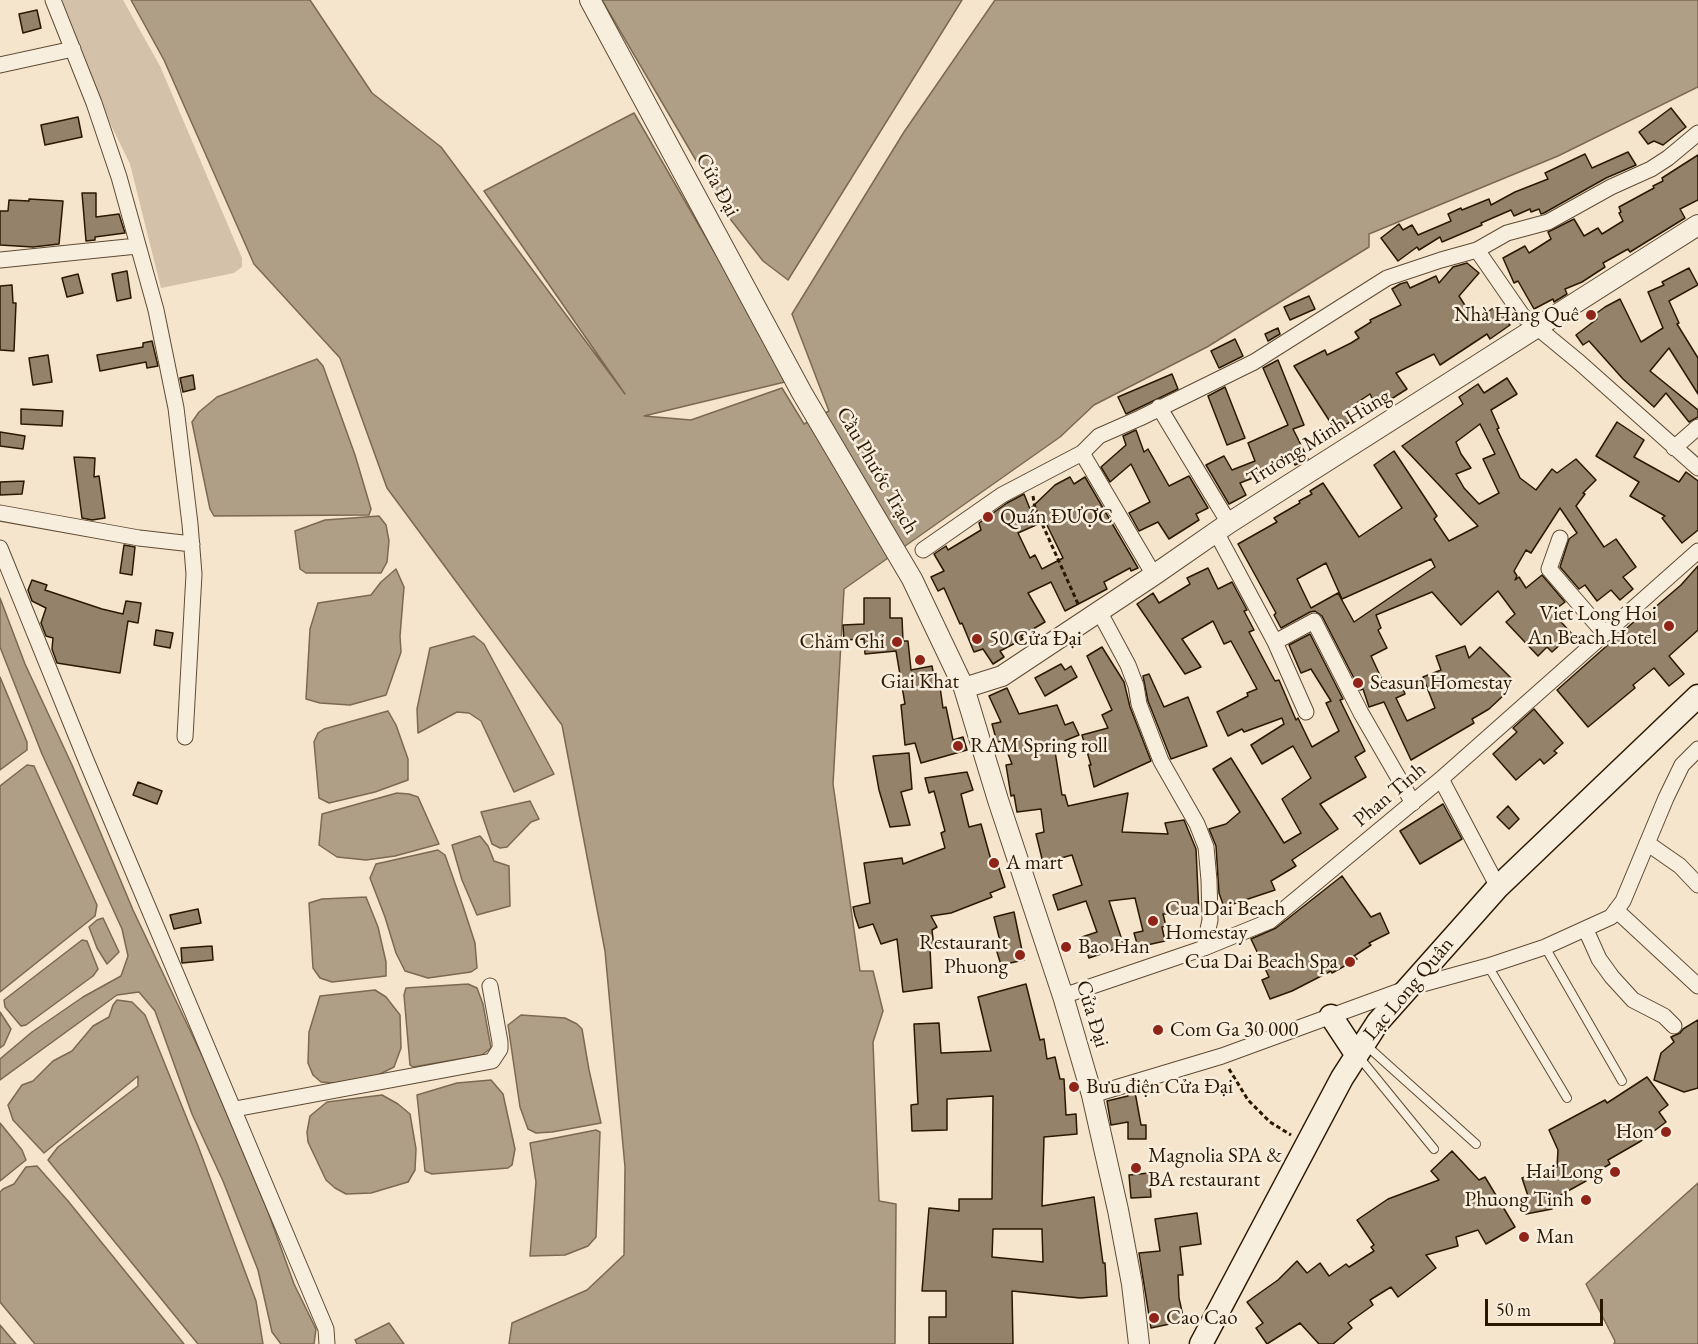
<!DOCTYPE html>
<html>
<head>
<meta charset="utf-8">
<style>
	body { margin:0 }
	#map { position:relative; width:1698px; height:1344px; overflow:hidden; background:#f5e5cc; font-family:"EB Garamond",serif }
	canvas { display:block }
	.scale { position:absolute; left:1485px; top:1299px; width:118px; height:27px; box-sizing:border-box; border:3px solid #2b1800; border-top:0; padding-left:8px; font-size:18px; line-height:21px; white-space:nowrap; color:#2b1800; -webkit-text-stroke:4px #f8eede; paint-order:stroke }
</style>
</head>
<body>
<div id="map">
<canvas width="1698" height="1344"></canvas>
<div class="scale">50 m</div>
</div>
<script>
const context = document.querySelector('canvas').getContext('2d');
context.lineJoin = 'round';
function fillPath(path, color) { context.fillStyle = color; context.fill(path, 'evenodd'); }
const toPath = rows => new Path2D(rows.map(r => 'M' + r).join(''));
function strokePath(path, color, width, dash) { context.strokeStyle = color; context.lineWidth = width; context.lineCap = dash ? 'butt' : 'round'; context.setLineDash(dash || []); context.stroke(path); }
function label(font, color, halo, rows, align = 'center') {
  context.font = font + ' "EB Garamond",serif'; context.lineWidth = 5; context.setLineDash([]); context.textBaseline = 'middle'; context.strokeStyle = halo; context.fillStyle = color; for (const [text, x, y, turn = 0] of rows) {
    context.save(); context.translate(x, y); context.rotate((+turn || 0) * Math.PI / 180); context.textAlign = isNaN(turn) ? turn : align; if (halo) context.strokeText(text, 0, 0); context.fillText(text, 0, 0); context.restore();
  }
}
const green = toPath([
	[57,0,123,0,160,66,242,258,242,267,234,273,161,288,130,164,110,123]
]);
const water = toPath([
	[131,0,310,0,372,93,441,147,625,394,484,191,634,113,789,381,644,416,691,420,782,388,804,424,829,411,792,314,904,132,995,0,1698,0,1698,87,1558,156,1369,234,1369,247,1207,347,1094,405,1060,437,844,589,833,784,860,971,873,971,883,1011,873,1042,879,1201,896,1204,895,1344,509,1344,512,1323,587,1290,624,1255,625,1167,605,951,562,725,387,488,340,358,254,264,164,60,131,0],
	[602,0,962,0,788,280,763,261,731,220,602,0],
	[317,359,323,366,355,455,371,509,369,515,214,516,210,509,192,422,199,412,217,397,317,359],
	[379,516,386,525,389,541,387,562,381,573,306,573,300,569,295,531,325,520,379,516],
	[396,569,404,587,400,636,401,652,386,695,350,705,320,703,306,699,310,629,318,603,371,595,381,582,396,569],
	[0,598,25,664,72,765,133,910,204,1060,268,1212,294,1284,316,1329,314,1344,281,1344,272,1332,258,1270,223,1181,192,1114,155,1011,139,992,117,995,0,1080,0,1059,32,1032,83,997,121,976,128,956,122,929,42,754,0,647,0,598],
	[474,636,484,644,554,774,514,792,481,721,469,713,457,712,418,733,417,709,430,648,474,636],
	[0,677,27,742,27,750,0,770,0,677],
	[388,711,396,725,408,759,408,780,375,792,329,803,319,798,314,742,318,733,324,729,388,711],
	[27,765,34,766,97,905,95,916,0,992,0,786,27,765],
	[397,793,409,794,418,797,439,844,395,856,366,860,337,857,319,845,322,814,397,793],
	[530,801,539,819,531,822,507,847,500,848,492,844,481,812,530,801],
	[480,836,488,846,494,861,509,866,510,906,477,915,462,880,452,845,480,836],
	[438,850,445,855,463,906,475,943,477,968,471,972,428,978,405,971,396,953,385,917,370,878,376,864,438,850],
	[366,897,378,927,386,962,386,976,332,982,320,978,313,968,309,903,322,899,366,897],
	[103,918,119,952,107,964,97,948,89,927,97,920,103,918],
	[82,940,87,941,98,969,93,976,26,1025,21,1026,5,1007,4,1000,82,940],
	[468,984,477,988,483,1004,491,1048,482,1055,413,1067,410,1065,404,995,406,988,468,984],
	[375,990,386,997,400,1015,401,1048,394,1067,376,1076,342,1084,321,1082,313,1075,308,1063,309,1032,320,996,375,990],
	[117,1000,132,1002,145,1015,198,1146,256,1301,263,1344,198,1344,48,1160,58,1147,138,1086,138,1076,44,1153,13,1120,8,1105,22,1085,33,1081,53,1061,72,1051,93,1026,109,1017,113,1005,117,1000],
	[0,1012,11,1029,4,1045,0,1048,0,1012],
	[521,1015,565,1018,577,1024,582,1029,589,1070,601,1123,552,1132,536,1133,528,1129,520,1107,508,1025,521,1015],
	[491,1080,503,1094,515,1149,512,1165,508,1168,432,1174,425,1171,417,1095,457,1083,491,1080],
	[382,1095,398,1104,410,1114,416,1149,415,1170,408,1182,371,1193,346,1194,335,1188,326,1180,308,1142,307,1132,310,1116,327,1102,382,1095],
	[0,1123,22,1150,26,1160,0,1181,0,1123],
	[596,1130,600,1132,596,1237,588,1246,565,1255,530,1256,536,1182,530,1143,596,1130],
	[37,1166,68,1201,184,1344,35,1344,0,1302,0,1192,3,1189,14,1184,26,1167,37,1166],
	[1698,1183,1698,1344,1614,1344,1615,1341,1586,1284,1698,1183],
	[389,1323,404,1344,357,1344,355,1340,389,1323],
	[0,1325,16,1344,0,1344,0,1325]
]);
const building = toPath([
	[37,10,41,28,23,33,19,14,37,10],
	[1671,108,1686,127,1663,145,1654,141,1648,144,1639,132,1671,108],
	[78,117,82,137,45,145,41,125,78,117],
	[1628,152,1636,165,1606,178,1544,213,1541,214,1539,209,1531,212,1530,209,1514,216,1511,210,1481,223,1482,225,1442,242,1440,237,1419,250,1417,247,1398,261,1381,238,1399,224,1403,230,1412,225,1418,235,1451,221,1448,214,1461,208,1462,210,1489,199,1491,205,1515,192,1548,179,1545,173,1585,154,1592,168,1628,152],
	[1698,155,1698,200,1680,209,1685,218,1630,252,1628,249,1603,263,1605,267,1582,282,1565,289,1567,294,1554,302,1553,299,1534,309,1518,281,1514,283,1503,258,1525,246,1529,253,1551,239,1548,232,1574,219,1584,236,1598,228,1602,234,1623,221,1619,213,1621,212,1619,207,1654,188,1653,186,1663,181,1662,178,1698,155],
	[82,193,96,193,96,217,119,214,125,233,95,237,95,240,86,241,82,193],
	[29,199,63,201,59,244,33,247,0,245,0,211,8,211,9,200,29,201,29,199],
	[1467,263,1479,273,1459,296,1475,321,1496,306,1510,325,1490,339,1487,334,1440,365,1434,354,1396,373,1407,389,1377,408,1370,394,1346,410,1353,420,1336,431,1294,366,1325,350,1327,355,1351,343,1359,338,1355,332,1371,322,1370,320,1401,305,1392,289,1400,284,1407,282,1410,288,1436,276,1439,283,1453,267,1467,263],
	[1689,268,1698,285,1669,301,1679,323,1677,324,1698,358,1698,394,1669,348,1650,371,1698,410,1698,417,1689,422,1666,393,1654,407,1623,379,1589,341,1583,345,1576,335,1597,319,1594,315,1605,307,1620,299,1641,342,1663,328,1648,292,1664,285,1662,282,1689,268],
	[127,271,131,298,117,301,112,274,127,271],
	[78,274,83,293,67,297,62,278,78,274],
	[12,285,13,303,16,303,14,351,0,350,0,286,12,285],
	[1309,296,1315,309,1290,320,1284,307,1309,296],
	[1278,328,1280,334,1268,341,1265,334,1278,328],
	[1235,339,1243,356,1219,368,1211,351,1235,339],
	[152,341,158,366,147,368,146,362,100,371,97,355,143,347,143,343,152,341],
	[48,355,52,382,33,385,29,358,48,355],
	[1278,360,1304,425,1293,429,1308,459,1295,465,1291,458,1258,473,1258,476,1240,483,1246,495,1229,504,1206,465,1224,456,1232,470,1255,461,1248,443,1288,425,1263,368,1278,360],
	[1172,374,1178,389,1126,414,1118,397,1172,374],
	[193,375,195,389,183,392,180,378,193,375],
	[1507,378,1517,394,1491,410,1499,428,1497,429,1520,478,1536,490,1552,469,1557,473,1576,459,1596,480,1583,493,1585,494,1576,506,1604,547,1616,539,1636,567,1623,577,1633,589,1620,600,1611,590,1597,601,1585,585,1579,589,1560,567,1569,539,1577,533,1560,508,1531,553,1526,550,1514,571,1517,576,1515,580,1519,577,1526,588,1542,575,1565,602,1552,612,1572,634,1552,652,1547,647,1538,656,1506,622,1515,614,1498,591,1461,625,1432,592,1376,615,1381,628,1378,630,1387,648,1371,656,1385,686,1400,681,1405,694,1396,698,1407,721,1435,708,1423,677,1441,670,1436,656,1465,646,1469,658,1480,647,1511,678,1501,688,1506,693,1489,709,1472,719,1474,723,1411,760,1384,702,1369,707,1363,689,1360,690,1322,616,1315,611,1310,612,1281,628,1274,615,1276,613,1238,544,1277,522,1274,518,1300,503,1299,501,1312,494,1310,491,1323,483,1359,537,1402,508,1374,465,1394,451,1437,516,1434,519,1449,541,1478,526,1402,446,1463,404,1459,397,1478,384,1484,393,1507,378],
	[1480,424,1495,454,1483,459,1499,493,1479,504,1464,488,1456,474,1471,468,1461,454,1456,442,1480,424],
	[1431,559,1435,567,1354,622,1338,593,1311,608,1297,579,1326,563,1342,599,1431,559],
	[1225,387,1245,438,1227,445,1208,396,1225,387],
	[21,409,63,411,62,426,21,424,21,409],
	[1617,422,1644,440,1634,457,1679,482,1686,472,1698,481,1698,530,1682,543,1662,518,1665,516,1630,496,1639,482,1596,456,1617,422],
	[1136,430,1144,452,1148,449,1169,486,1189,476,1208,508,1196,514,1199,520,1169,539,1158,522,1139,531,1129,513,1150,502,1131,464,1110,482,1101,467,1126,445,1123,436,1136,430],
	[0,432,25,436,23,449,0,446,0,432],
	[74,457,95,458,94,477,99,476,105,518,92,520,82,518,74,457],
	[1070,477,1074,484,1085,477,1138,568,1131,571,1130,568,1104,582,1107,589,1065,611,1051,582,1028,593,1045,622,1021,636,1023,639,1000,651,1004,657,993,664,983,649,974,652,962,623,960,624,944,588,938,591,931,577,944,571,934,554,946,546,948,550,981,530,979,523,1007,503,1024,494,1030,509,1055,485,1070,477],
	[1045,521,1063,558,1042,569,1035,555,1030,558,1018,533,1045,521],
	[24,481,22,494,0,495,0,482,24,481],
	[124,545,135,547,132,575,120,573,124,545],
	[1698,566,1698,630,1669,656,1684,674,1669,686,1654,668,1633,685,1635,688,1588,727,1557,690,1637,619,1639,621,1681,585,1698,566],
	[1208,568,1218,589,1232,582,1247,610,1244,611,1254,630,1249,632,1275,681,1279,680,1296,720,1298,718,1312,747,1339,731,1326,703,1331,701,1311,669,1301,673,1289,645,1310,634,1343,699,1340,700,1365,751,1355,757,1366,777,1320,804,1338,829,1292,860,1296,866,1271,881,1275,890,1224,907,1219,893,1216,846,1209,829,1226,824,1240,812,1213,769,1231,758,1284,843,1301,833,1282,799,1311,778,1293,746,1262,764,1251,745,1284,724,1282,718,1244,732,1242,729,1228,736,1217,712,1248,696,1247,693,1257,689,1231,641,1224,644,1213,621,1182,639,1201,667,1185,674,1137,604,1153,593,1159,603,1190,584,1187,578,1208,568],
	[32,580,47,585,45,590,102,609,123,614,126,601,141,603,138,623,128,621,120,673,57,663,52,649,53,638,46,636,41,623,46,608,32,601,28,590,32,580],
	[864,598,890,598,890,618,902,618,903,641,908,641,911,670,932,666,936,688,940,687,943,708,946,707,953,740,963,737,967,750,921,763,915,743,905,745,901,705,905,704,896,651,865,654,864,639,844,640,843,625,864,624,864,598],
	[156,630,173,633,170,648,154,645,156,630],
	[1102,647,1124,682,1130,707,1151,761,1094,787,1089,765,1091,765,1082,735,1108,728,1102,715,1112,710,1087,656,1102,647],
	[1061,664,1065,670,1071,666,1077,677,1045,696,1035,678,1061,664],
	[1149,674,1164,707,1188,697,1207,746,1171,759,1148,701,1143,676,1149,674],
	[1007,688,1019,714,1057,705,1065,725,1073,722,1079,735,1054,745,1062,795,1065,795,1068,806,1128,793,1122,832,1168,834,1165,823,1184,820,1196,849,1199,914,1163,914,1166,926,1162,927,1165,941,1138,947,1134,933,1143,931,1135,898,1109,901,1124,946,1089,958,1082,937,1097,932,1086,901,1058,910,1053,895,1082,885,1072,855,1043,863,1036,834,1044,832,1041,809,1017,812,1014,795,1011,796,1006,765,1012,764,1003,741,997,742,992,724,1001,722,989,696,1007,688],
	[1534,709,1563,743,1554,751,1557,753,1544,764,1540,759,1516,780,1493,754,1517,732,1513,728,1534,709],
	[909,753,912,789,901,792,910,825,890,827,879,790,873,756,909,753],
	[967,772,973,790,961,794,969,827,981,824,991,860,996,859,1005,887,990,893,992,897,951,913,931,916,937,927,932,930,934,947,930,948,932,988,903,992,897,939,881,944,873,924,859,928,855,916,853,907,870,903,864,863,902,858,903,864,945,848,941,833,945,831,934,791,929,793,925,778,967,772],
	[138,782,162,791,157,804,133,795,138,782],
	[1443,804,1462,839,1420,864,1400,831,1443,804],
	[1508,806,1519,819,1509,829,1497,817,1508,806],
	[1342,876,1371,917,1380,913,1389,933,1369,943,1371,945,1354,956,1357,959,1332,973,1331,971,1292,991,1270,999,1262,980,1269,977,1251,939,1276,928,1342,876],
	[198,909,201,923,174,929,170,915,198,909],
	[1014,912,1024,960,1001,965,994,942,1000,941,994,917,1014,912],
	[212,946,213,960,182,963,181,948,212,946],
	[1026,984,1040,1040,1044,1039,1047,1059,1055,1057,1060,1079,1064,1079,1066,1115,1076,1114,1077,1134,1044,1137,1042,1206,1094,1197,1103,1263,1105,1263,1107,1296,1080,1298,1012,1291,1013,1344,929,1344,929,1317,946,1317,946,1291,922,1291,929,1208,959,1211,959,1199,992,1199,993,1096,947,1099,947,1130,912,1131,911,1105,918,1104,914,1024,939,1023,941,1053,991,1051,978,997,1026,984],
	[993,1229,1042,1229,1043,1262,992,1257,993,1229],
	[1698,1020,1698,1088,1684,1092,1654,1080,1661,1053,1674,1042,1671,1037,1680,1033,1683,1029,1698,1020],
	[1647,1077,1668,1105,1659,1112,1666,1122,1641,1141,1608,1160,1610,1164,1584,1179,1586,1181,1550,1201,1552,1209,1526,1214,1523,1197,1528,1196,1522,1178,1557,1167,1558,1150,1549,1130,1605,1100,1607,1103,1647,1077],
	[1135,1092,1141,1125,1146,1125,1146,1139,1128,1139,1128,1122,1111,1125,1107,1101,1128,1096,1128,1094,1135,1092],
	[1452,1151,1479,1180,1485,1177,1515,1227,1486,1244,1478,1230,1456,1237,1458,1246,1426,1255,1436,1268,1398,1297,1391,1287,1370,1300,1373,1305,1348,1323,1352,1328,1333,1344,1319,1344,1300,1323,1267,1344,1256,1328,1263,1323,1247,1302,1278,1280,1297,1261,1307,1273,1320,1263,1329,1276,1346,1264,1349,1267,1374,1251,1371,1247,1374,1245,1357,1220,1388,1199,1439,1180,1431,1171,1452,1151],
	[1149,1173,1151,1197,1131,1198,1129,1175,1149,1173],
	[1197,1213,1201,1244,1180,1247,1183,1275,1178,1275,1179,1298,1184,1321,1151,1328,1139,1253,1160,1251,1155,1219,1197,1213]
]);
const path = toPath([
	[1033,496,1035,508,1079,606],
	[1229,1069,1248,1100,1270,1122,1291,1135]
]);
const service = toPath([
	[1545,947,1622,1081],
	[1488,966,1567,1098],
	[1367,1046,1476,1144],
	[1359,1057,1434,1149]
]);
const minor = toPath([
	[53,0,94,103,119,177,156,310,176,408,190,524,194,574,185,737],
	[0,65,73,49],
	[1477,250,1522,315,1579,362,1698,468],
	[0,260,137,246],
	[1159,407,1229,523],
	[1674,448,1698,427],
	[1082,453,1154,575],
	[0,513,139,538,192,544],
	[1216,532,1275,642,1306,712],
	[1560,538,1549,569,1605,634],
	[0,548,86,760,326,1329,327,1344],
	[923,550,1002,495,1082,453,1099,436,1140,418,1254,362,1387,278,1441,260,1477,250,1507,233,1548,222,1611,187,1651,169,1668,158,1698,133],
	[1099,611,1128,665,1136,686,1139,704,1161,761,1197,824,1206,847,1209,880,1210,920,1204,948],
	[1275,642,1314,621,1361,713,1413,803],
	[1441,779,1498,887],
	[1647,843,1680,866,1698,885],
	[1616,910,1698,986],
	[1586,930,1599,959,1612,977,1633,1000,1664,1016,1674,1026],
	[1063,996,1204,948,1270,921,1441,779,1698,551],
	[1092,1095,1222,1056,1408,988,1488,966,1545,947,1611,917,1623,901,1666,798,1682,765,1698,749],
	[235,1109,492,1061,500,1049,500,1042,490,986]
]);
const tertiary = toPath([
	[590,0,802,393,912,579,964,688,998,800,1063,996,1092,1095,1118,1210,1132,1284,1139,1344],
	[964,688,1002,676,1154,575,1229,523,1698,225]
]);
const secondary = toPath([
	[1331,1016,1356,1054],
	[1201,1344,1342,1078,1378,1022,1498,887,1698,696]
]);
const markers = [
	[1591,315,6,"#8f2418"],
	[988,517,6,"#8f2418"],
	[1669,626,6,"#8f2418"],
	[977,639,6,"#8f2418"],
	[897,642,6,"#8f2418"],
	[920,660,6,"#8f2418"],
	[1358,683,6,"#8f2418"],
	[958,746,6,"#8f2418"],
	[994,863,6,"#8f2418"],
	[1153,921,6,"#8f2418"],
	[1066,947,6,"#8f2418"],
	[1020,955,6,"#8f2418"],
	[1350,962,6,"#8f2418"],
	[1158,1030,6,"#8f2418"],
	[1074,1087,6,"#8f2418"],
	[1666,1132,6,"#8f2418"],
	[1136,1168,6,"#8f2418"],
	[1615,1172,6,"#8f2418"],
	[1586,1200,6,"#8f2418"],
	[1524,1237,6,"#8f2418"],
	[1154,1318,6,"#8f2418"]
];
const streetNames = [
	["Cửa Đại",717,185,62],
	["Trương Minh Hùng",1319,438,-32],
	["Cầu Phước Trạch",877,471,60],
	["Phan Tình",1390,795,-40],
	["Lạc Long Quân",1409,989,-50],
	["Cửa Đại",1092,1014,73]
];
const poiNames = [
	["Nhà Hàng Quê",1579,315,"right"],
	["Quán ĐƯỢC",1000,517],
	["Viet Long Hoi",1657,614,"right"],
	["An Beach Hotel",1657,638,"right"],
	["50 Cửa Đại",989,639],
	["Chăm Chỉ",885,642,"right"],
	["Giai Khat",920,682,"center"],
	["Seasun Homestay",1370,683],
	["RAM Spring roll",970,746],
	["A mart",1006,863],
	["Cua Dai Beach",1165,909],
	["Homestay",1165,933],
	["Restaurant",1008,943,"right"],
	["Phuong",1008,967,"right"],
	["Bao Han",1078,947],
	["Cua Dai Beach Spa",1338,962,"right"],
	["Com Ga 30 000",1170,1030],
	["Bưu điện Cửa Đại",1086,1087],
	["Hon",1654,1132,"right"],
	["Magnolia SPA &",1148,1156],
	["BA restaurant",1148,1180],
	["Hai Long",1603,1172,"right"],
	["Phuong Tinh",1574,1200,"right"],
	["Man",1536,1237],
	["Cao Cao",1166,1318]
];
fillPath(green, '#d3c2a9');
fillPath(water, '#b09f87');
strokePath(water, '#7b6951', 1.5);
fillPath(building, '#94836a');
strokePath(building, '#2b1800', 1.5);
strokePath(service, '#5e4b33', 10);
strokePath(minor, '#5e4b33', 17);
strokePath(tertiary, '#5e4b33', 22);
strokePath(secondary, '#2b1800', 25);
strokePath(path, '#2b1800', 3, [4.5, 3]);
strokePath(service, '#f8eede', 8);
strokePath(minor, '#f8eede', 15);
strokePath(tertiary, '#f8eede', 20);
strokePath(secondary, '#f8eede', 22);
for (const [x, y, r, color] of markers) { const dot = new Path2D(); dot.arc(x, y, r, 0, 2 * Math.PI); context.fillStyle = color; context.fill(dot); strokePath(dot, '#f8eede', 2); }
label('21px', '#2b1800', '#f8eede', streetNames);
label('21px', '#2b1800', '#f8eede', poiNames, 'left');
</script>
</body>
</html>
